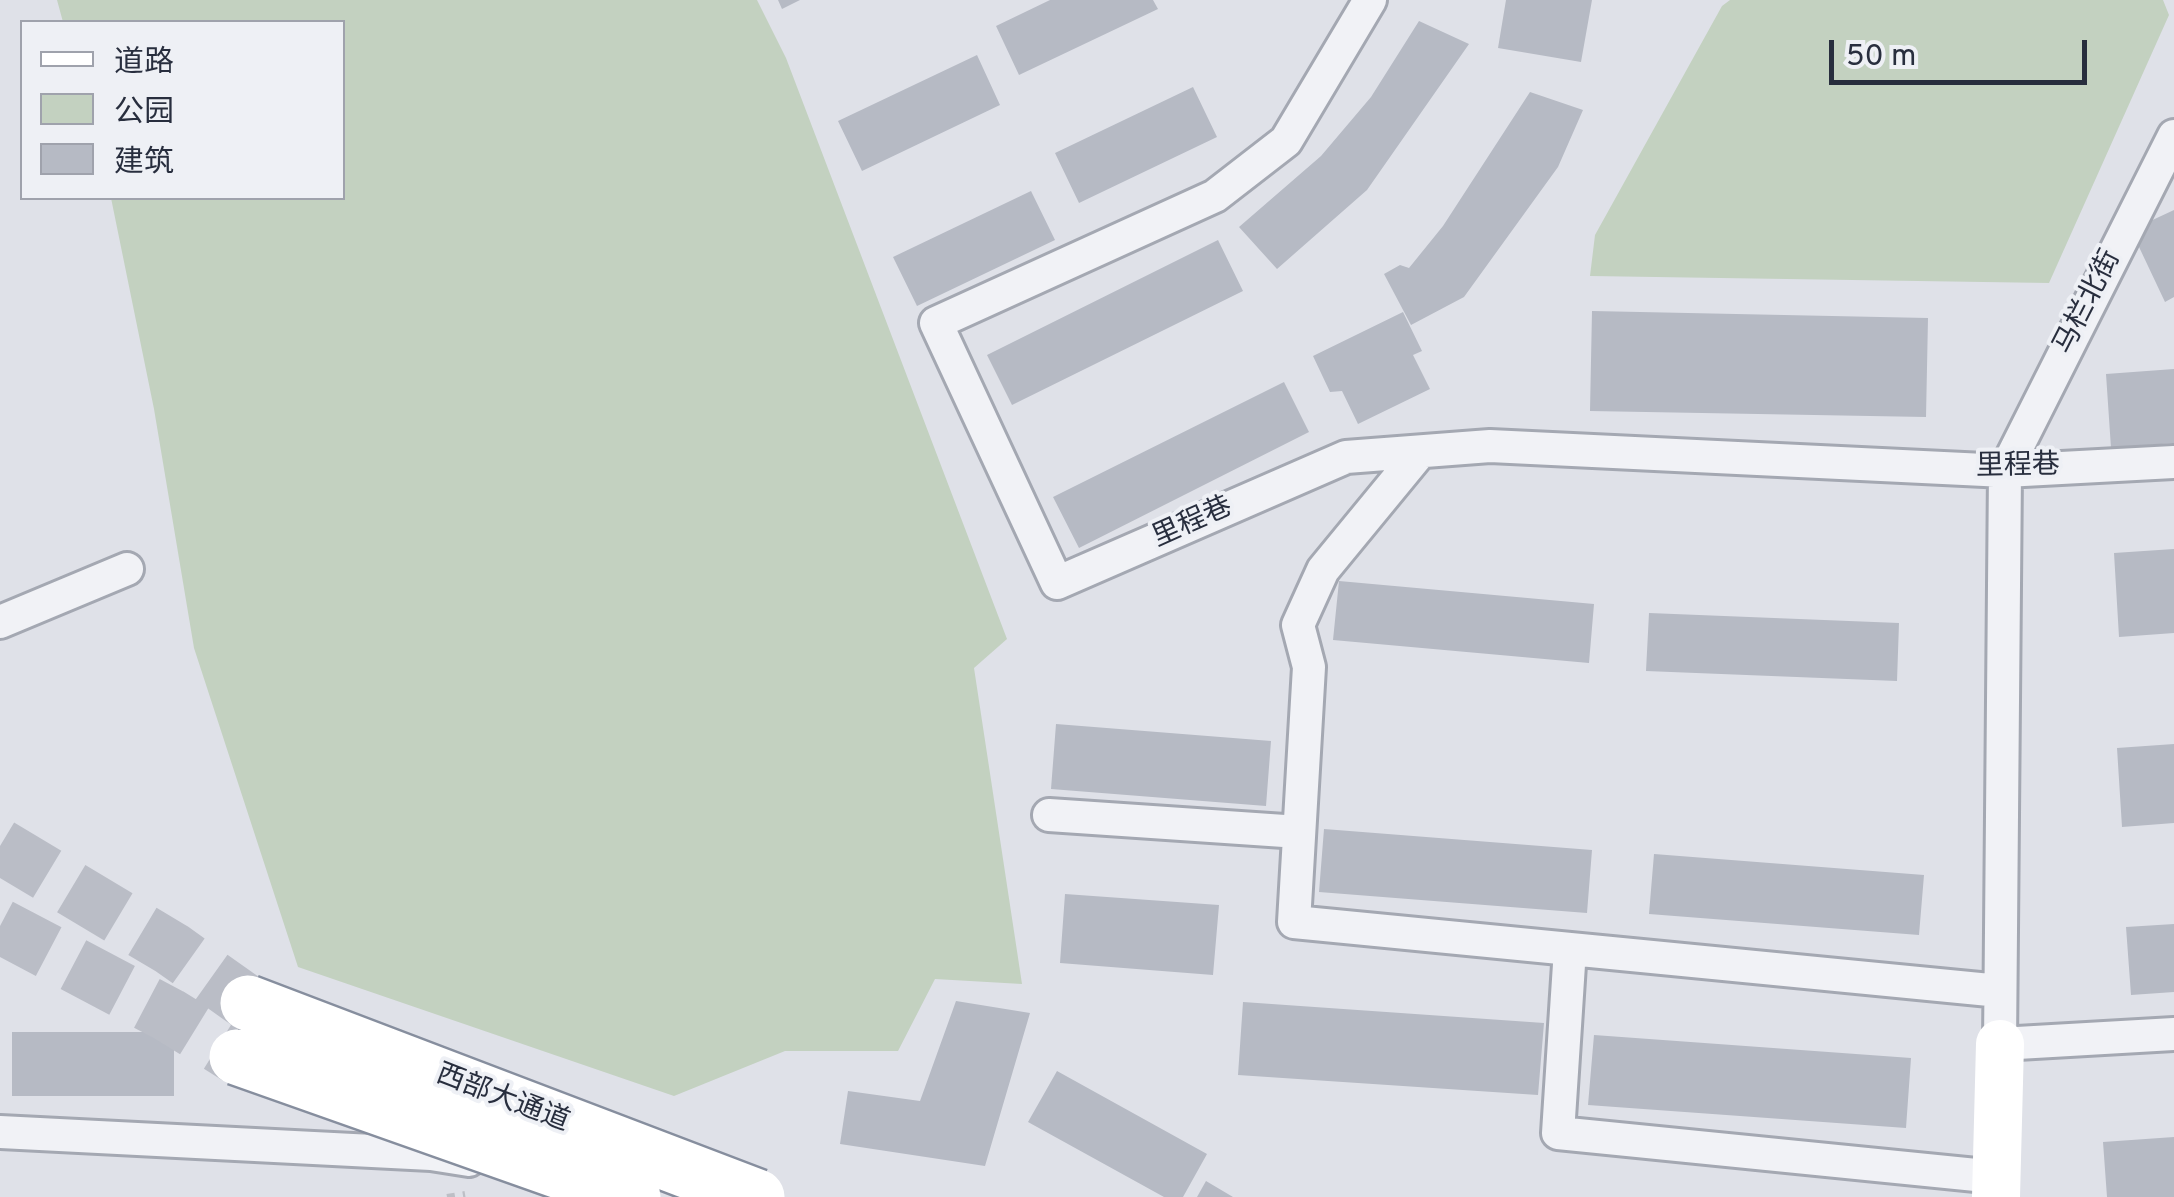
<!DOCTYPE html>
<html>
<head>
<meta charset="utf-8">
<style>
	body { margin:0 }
	#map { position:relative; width:2174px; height:1197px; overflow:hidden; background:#dfe1e8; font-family:Overpass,"Noto Sans SC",sans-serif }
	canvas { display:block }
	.legend { position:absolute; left:20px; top:20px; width:325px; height:180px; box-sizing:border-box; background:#eef0f5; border:2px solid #9fa2ac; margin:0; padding:12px 18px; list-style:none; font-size:30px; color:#282e3e }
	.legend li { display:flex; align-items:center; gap:20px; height:50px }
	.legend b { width:50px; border:2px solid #9fa2ac }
	.scale { position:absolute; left:1829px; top:40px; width:258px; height:45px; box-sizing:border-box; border:5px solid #282e3e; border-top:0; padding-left:12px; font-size:30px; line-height:35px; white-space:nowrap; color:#282e3e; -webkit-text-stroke:8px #eef0f5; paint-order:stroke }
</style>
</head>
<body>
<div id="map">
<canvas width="2174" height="1197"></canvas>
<ul class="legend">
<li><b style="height:12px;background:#fff"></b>道路</li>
<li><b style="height:28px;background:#c3d1c0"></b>公园</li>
<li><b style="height:28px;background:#b6bac4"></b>建筑</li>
</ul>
<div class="scale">50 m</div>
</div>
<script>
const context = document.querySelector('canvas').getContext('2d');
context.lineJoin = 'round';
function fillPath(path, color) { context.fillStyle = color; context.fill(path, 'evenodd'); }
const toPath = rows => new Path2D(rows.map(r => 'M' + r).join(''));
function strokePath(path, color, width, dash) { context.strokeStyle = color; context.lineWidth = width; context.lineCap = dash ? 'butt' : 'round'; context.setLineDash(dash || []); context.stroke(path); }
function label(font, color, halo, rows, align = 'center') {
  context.font = font + ' Overpass,"Noto Sans SC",sans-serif'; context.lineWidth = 8; context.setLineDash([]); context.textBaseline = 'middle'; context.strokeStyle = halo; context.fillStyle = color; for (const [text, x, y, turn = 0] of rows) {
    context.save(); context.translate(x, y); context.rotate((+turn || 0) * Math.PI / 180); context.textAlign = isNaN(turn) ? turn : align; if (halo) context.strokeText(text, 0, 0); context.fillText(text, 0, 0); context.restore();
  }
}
const green = toPath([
	[57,0,757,0,786,58,1007,639,974,668,1022,984,935,979,898,1051,785,1051,674,1096,298,967,194,648,154,409,111,198,342,198,342,22,63,22],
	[1730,0,2163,0,2169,15,2049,283,1590,276,1595,235,1722,6]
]);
const building = toPath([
	[778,0,800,0,782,9],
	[1050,0,1153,0,1158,9,1019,75,996,26],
	[1506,0,1592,0,1581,62,1498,48],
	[1419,21,1469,44,1367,190,1277,269,1239,227,1321,156,1371,97],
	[977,55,1000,105,862,171,838,121],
	[1193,87,1217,137,1079,203,1055,153],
	[1530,92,1583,110,1558,167,1464,297,1411,325,1384,274,1400,265,1409,268,1443,226],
	[1031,191,1055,240,917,306,893,257],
	[2174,210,2174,297,2165,302,2131,230],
	[1218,240,1243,291,1012,405,987,355],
	[1592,311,1928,318,1926,417,1590,411],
	[1403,312,1422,351,1413,355,1430,389,1358,424,1342,391,1330,392,1313,356],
	[2174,369,2174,443,2111,448,2106,374],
	[1284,382,1309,432,1079,548,1053,497],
	[2174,549,2174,633,2119,637,2114,553],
	[1339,581,1594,604,1589,663,1333,640],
	[1649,613,1899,623,1897,681,1646,671],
	[1056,724,1271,741,1266,806,1051,789],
	[2174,744,2174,823,2122,827,2117,748],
	[1324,829,1592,850,1587,913,1319,892],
	[1654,854,1924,875,1919,935,1649,914],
	[1065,894,1219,905,1213,975,1060,963],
	[2174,924,2174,992,2131,995,2126,927],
	[956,1001,1030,1013,985,1166,840,1144,848,1091,920,1101],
	[1243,1002,1544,1023,1538,1095,1238,1075],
	[12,1032,174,1032,174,1096,12,1096],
	[1594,1035,1911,1058,1906,1128,1588,1105],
	[1057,1071,1207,1154,1183,1197,1164,1197,1028,1122],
	[2174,1137,2174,1197,2107,1197,2103,1142],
	[1206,1181,1233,1197,1197,1197]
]);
const highwayTunnel = toPath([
	[0,846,172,949,248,1003],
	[0,926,169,1015,237,1057]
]);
const path = toPath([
	[447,1197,465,1194]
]);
const street = toPath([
	[1370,0,1286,141,1215,196,936,323,1057,583,1346,457,1490,446,2005,471,2174,462],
	[2174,136,2005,471,2000,1044,2174,1034],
	[1420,452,1323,570,1298,625,1309,667,1294,922,2000,991],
	[0,622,127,569],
	[1049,815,1299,832],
	[1570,949,1558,1133,1996,1177],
	[0,1132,431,1154,469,1160]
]);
const secondary = toPath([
	[1996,1197,2000,1044]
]);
const highwayBridge = toPath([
	[248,1003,757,1197],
	[237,1057,633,1197]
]);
const streetNames = [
	["马栏北街",2089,303,-63],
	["里程巷",2018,468,-1],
	["里程巷",1193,524,-24],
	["西部大通道",502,1100,21]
];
fillPath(green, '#c3d1c0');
fillPath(building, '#b6bac4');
strokePath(highwayTunnel, '#babdc6', 55, [55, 28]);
strokePath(street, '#a4a8b2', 38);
strokePath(path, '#bdbfc6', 6, [8, 8]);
strokePath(street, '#f1f2f6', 32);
strokePath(secondary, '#fff', 48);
strokePath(highwayBridge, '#868e9e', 60, []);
strokePath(highwayBridge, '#fff', 55);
label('28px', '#282e3e', '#eef0f5', streetNames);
</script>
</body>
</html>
